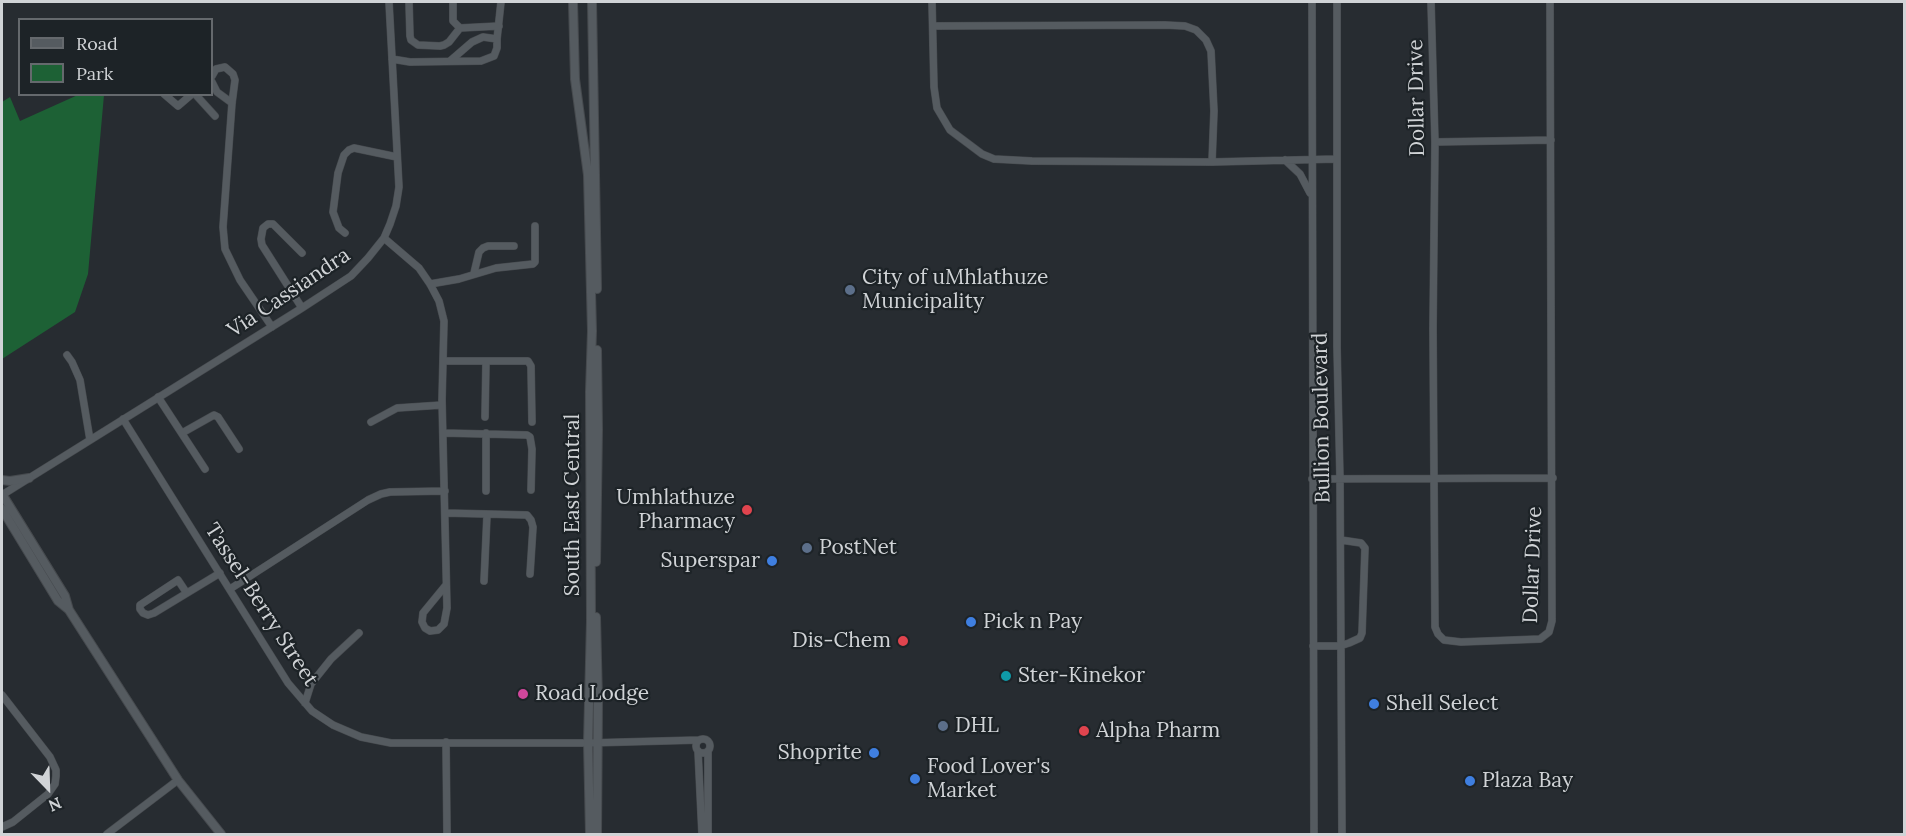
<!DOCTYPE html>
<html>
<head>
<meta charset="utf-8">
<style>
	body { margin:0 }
	#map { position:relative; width:1906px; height:836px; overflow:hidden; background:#272c31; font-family:Lora,serif }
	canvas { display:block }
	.frame { position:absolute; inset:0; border:3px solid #d0d3d6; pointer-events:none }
	.legend { position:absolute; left:18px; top:18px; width:195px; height:78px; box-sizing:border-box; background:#1d2327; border:2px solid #65696d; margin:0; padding:8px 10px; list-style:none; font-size:18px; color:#d0d3d6 }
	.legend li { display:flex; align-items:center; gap:12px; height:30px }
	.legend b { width:30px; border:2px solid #65696d }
	.north { position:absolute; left:18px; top:758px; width:60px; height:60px; -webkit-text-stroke:4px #1d2327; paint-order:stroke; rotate:157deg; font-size:16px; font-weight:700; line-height:24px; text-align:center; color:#d0d3d6 }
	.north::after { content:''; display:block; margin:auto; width:21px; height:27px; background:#d0d3d6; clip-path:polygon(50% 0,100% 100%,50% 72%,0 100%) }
</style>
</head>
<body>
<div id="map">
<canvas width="1906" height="836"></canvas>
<div class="frame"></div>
<ul class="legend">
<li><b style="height:8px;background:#555b60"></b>Road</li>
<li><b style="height:16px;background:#1d6135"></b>Park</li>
</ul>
<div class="north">N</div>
</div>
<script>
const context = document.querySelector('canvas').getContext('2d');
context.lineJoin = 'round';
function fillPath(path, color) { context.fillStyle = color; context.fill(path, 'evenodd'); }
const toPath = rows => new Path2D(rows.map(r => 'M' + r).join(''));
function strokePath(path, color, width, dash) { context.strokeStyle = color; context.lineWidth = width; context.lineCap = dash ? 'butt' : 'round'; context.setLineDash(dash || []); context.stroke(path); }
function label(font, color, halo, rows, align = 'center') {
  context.font = font + ' Lora,serif'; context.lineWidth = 4.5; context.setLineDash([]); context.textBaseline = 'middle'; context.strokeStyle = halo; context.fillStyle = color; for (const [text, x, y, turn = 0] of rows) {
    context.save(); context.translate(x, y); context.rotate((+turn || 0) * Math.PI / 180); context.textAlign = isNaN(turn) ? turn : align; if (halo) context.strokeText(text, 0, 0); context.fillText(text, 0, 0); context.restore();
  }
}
const green = toPath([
	[80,94,104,95,88,274,75,312,2,359,2,102,10,97,20,121]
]);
const minor = toPath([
	[409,2,410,36,411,40,418,45,440,46,444,45,449,42,460,28,499,26],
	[453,2,453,21,460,28],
	[932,2,934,87,937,108,950,130,982,154,994,159,1032,161,1212,162,1336,159],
	[1312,2,1314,834],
	[1337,2,1337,347,1340,479,1342,834],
	[1431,2,1435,142,1433,328,1435,627,1438,634,1444,640,1461,642,1540,639,1549,632,1552,621,1550,2],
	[934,26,1165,25,1185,26,1196,30,1206,40,1211,51,1214,111,1212,162],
	[497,39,501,2],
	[392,59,410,62,481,61,494,56,497,48,497,39,483,37,472,42,450,61],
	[212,76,216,69,225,67,233,74,235,80,232,103,223,227,225,249,240,280,272,327],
	[212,82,217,92,232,103],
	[164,94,178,106,192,94],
	[195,94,215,116],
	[1435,142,1551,140],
	[1285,160,1300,174,1310,193],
	[345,233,339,228,333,212,338,173,344,155,349,150,354,148,397,157],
	[384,238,419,268,430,284,439,301,444,321,442,400,447,608,444,624,438,630,430,631,425,628,422,622,423,613,446,585],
	[474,273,479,252,483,248,488,246,514,246],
	[430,284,459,279,496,268,533,264,535,262,535,226],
	[302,308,262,245,261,239,263,228,268,224,273,224,302,253],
	[67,355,72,362,80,380,90,440],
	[444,361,528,361,531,366,532,422],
	[158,397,205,469],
	[485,417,486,361],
	[123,419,288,683,312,711,333,725,361,737,391,743,588,743,699,740],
	[371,422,397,408,442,405],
	[182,433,214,415,218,417,239,449],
	[443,433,527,435,530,437,532,449,531,490],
	[1312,479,1553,478],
	[486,491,486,433],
	[2,495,302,308,351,276,368,258,384,238,390,224,396,206,399,187,389,2],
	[445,513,527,515,531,520,533,527,530,574],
	[484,581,487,515],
	[230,589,368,500,381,494,390,492,445,491],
	[186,592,178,580,140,605,140,609,143,613,148,615,154,613,220,573],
	[1313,646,1340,646,1349,643,1360,638,1362,633,1365,548,1361,543,1341,540],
	[2,695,50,757,56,770,56,776,55,784,48,794,13,822,2,827],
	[305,703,311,684,331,659,359,633],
	'696 746a7 7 0 1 1 14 0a7 7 0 1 1-14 0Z',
	[446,742,447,834],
	[698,751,702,834],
	[107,834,178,780],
	[708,834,708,751]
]);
const tertiary = toPath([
	[573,2,575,79,588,175,592,331,590,392,591,621,588,743,590,834],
	[592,2,597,289],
	[2,480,10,481,29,478],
	[2,494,65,596,69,610],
	[2,509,58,601,69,610,178,780,221,834],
	[596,562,598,429,597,350],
	[596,617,598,701,597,834]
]);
const markers = [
	[850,290,6,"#5c6f8a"],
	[747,510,6,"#e0444e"],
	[807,548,6,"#5c6f8a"],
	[772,561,6,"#3f7fe0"],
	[971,622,6,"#3f7fe0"],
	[903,641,6,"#e0444e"],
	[1006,676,6,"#0f9aa8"],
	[523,694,6,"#d1479c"],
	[1374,704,6,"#3f7fe0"],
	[943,726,6,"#5c6f8a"],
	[1084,731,6,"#e0444e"],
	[874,753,6,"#3f7fe0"],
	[915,779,6,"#3f7fe0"],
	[1470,781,6,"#3f7fe0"]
];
const streetNames = [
	["Dollar Drive",1417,98,-91],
	["Via Cassiandra",289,293,-34],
	["Bullion Boulevard",1322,418,-91],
	["South East Central",573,505,-90],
	["Dollar Drive",1533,565,-88],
	["Tassel-Berry Street",261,605,57]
];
const poiNames = [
	["City of uMhlathuze",862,278],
	["Municipality",862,302],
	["Umhlathuze",735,498,"right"],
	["Pharmacy",735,522,"right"],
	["PostNet",819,548],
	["Superspar",760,561,"right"],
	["Pick n Pay",983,622],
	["Dis-Chem",891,641,"right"],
	["Ster-Kinekor",1018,676],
	["Road Lodge",535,694],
	["Shell Select",1386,704],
	["DHL",955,726],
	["Alpha Pharm",1096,731],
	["Shoprite",862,753,"right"],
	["Food Lover's",927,767],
	["Market",927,791],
	["Plaza Bay",1482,781]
];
fillPath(green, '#1d6135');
strokePath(minor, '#464a4e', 8);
strokePath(tertiary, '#464a4e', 10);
strokePath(minor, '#555b60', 7);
strokePath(tertiary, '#555b60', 8);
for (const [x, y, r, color] of markers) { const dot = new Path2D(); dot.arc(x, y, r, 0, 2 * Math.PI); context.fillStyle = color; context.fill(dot); strokePath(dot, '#1d2327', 2); }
label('21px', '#d0d3d6', '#1d2327', streetNames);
label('21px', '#d0d3d6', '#1d2327', poiNames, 'left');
</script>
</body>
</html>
